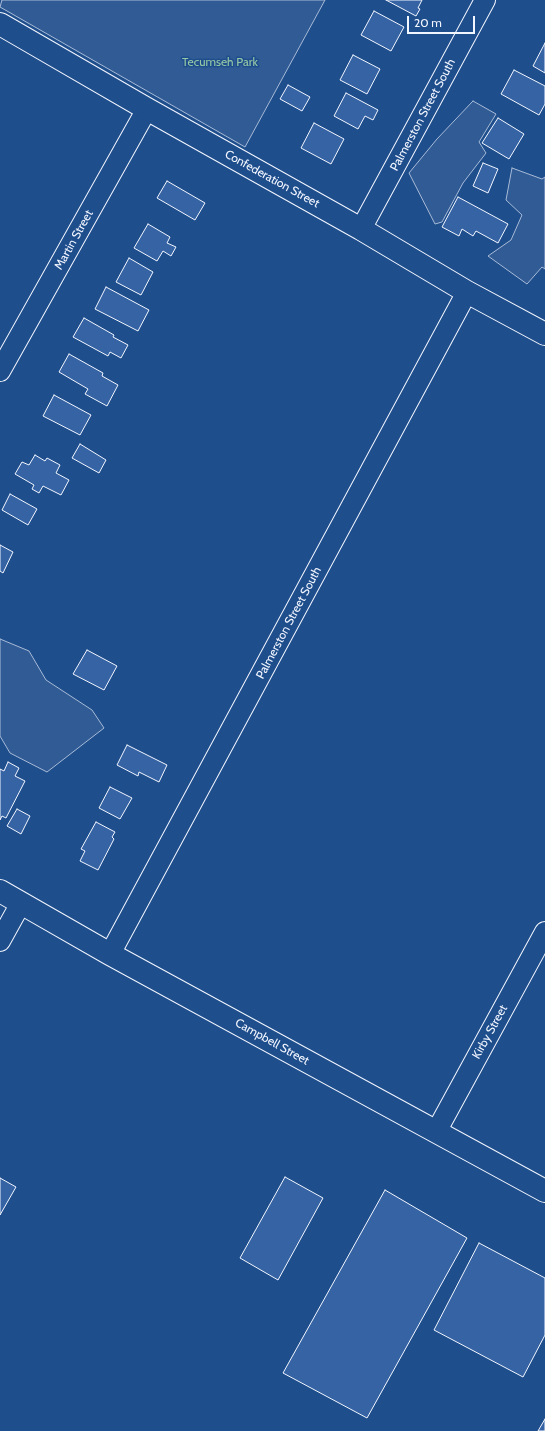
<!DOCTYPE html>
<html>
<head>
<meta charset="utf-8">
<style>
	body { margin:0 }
	#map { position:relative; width:545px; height:1431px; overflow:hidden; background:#1f4e8c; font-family:Cabin,sans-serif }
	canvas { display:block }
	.scale { position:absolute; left:407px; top:16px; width:68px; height:18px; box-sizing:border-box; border:2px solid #f2f6ff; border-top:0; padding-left:5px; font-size:12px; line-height:14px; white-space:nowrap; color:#f2f6ff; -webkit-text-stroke:3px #1f4e8c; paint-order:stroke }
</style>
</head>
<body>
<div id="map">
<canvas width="545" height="1431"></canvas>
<div class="scale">20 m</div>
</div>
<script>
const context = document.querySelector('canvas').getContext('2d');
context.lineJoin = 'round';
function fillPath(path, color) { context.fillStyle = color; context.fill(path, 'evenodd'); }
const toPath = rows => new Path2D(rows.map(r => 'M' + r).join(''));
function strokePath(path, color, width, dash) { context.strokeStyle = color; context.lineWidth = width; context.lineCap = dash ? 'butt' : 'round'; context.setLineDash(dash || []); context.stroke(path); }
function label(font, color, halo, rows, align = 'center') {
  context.font = font + ' Cabin,sans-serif'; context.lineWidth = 3; context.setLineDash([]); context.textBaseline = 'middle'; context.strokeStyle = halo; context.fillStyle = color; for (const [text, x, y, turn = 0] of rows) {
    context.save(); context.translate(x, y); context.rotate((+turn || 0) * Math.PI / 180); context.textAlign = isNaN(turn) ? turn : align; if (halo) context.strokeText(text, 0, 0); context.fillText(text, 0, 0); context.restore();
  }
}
const green = toPath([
	[2,0,325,0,245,147,0,7,2,0],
	[473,101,496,114,479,142,486,153,463,183,442,222,435,224,409,173,437,139,473,101],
	[512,168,542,179,545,177,545,269,542,267,527,284,488,256,511,240,522,215,506,200,512,168],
	[0,639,29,651,46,680,92,710,104,728,47,772,10,753,0,736,0,639]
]);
const building = toPath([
	[386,0,422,0,418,8,420,9,416,16,386,0],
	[374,11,404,27,391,51,361,35,374,11],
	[545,43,545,73,533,66,545,43],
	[353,55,380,69,367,94,340,80,353,55],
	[514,70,545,86,545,104,539,115,501,94,514,70],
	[288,85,310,97,302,111,280,99,288,85],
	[346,93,378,110,373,120,365,116,358,129,334,116,346,93],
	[498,118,524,134,509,159,482,143,498,118],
	[314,123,344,139,331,164,301,148,314,123],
	[483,163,498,169,488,193,473,186,483,163],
	[167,181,205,203,195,220,157,198,167,181],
	[458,197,508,224,498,243,476,231,473,236,462,229,459,236,442,227,458,197],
	[148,224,170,237,167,243,176,247,171,256,163,251,157,261,134,248,148,224],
	[129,258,153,272,141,295,116,282,129,258],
	[106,287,149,310,138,331,95,309,106,287],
	[84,318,114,335,113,337,128,345,121,358,110,352,108,356,73,337,84,318],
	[69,354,103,373,102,376,118,385,107,406,85,394,88,389,59,372,69,354],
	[54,395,91,415,80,435,43,416,54,395],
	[80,444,106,460,99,473,72,458,80,444],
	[35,455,45,461,47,458,60,465,56,473,69,480,61,495,43,486,39,493,32,489,34,485,15,474,22,462,29,465,35,455],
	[10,494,37,509,28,525,2,510,10,494],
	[0,545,13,552,3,573,0,571,0,545],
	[87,650,117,666,104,690,73,674,87,650],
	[127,745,167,765,159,782,139,772,138,776,117,765,127,745],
	[8,762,19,768,15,776,25,781,6,818,2,816,0,820,0,769,4,771,8,762],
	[110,787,132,798,120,819,99,808,110,787],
	[17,809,30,816,21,834,7,826,17,809],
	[96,822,115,832,112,837,114,839,98,870,80,861,85,851,81,849,96,822],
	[285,1177,323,1198,278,1280,240,1258,285,1177],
	[0,1178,16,1187,0,1215,0,1178],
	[385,1190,467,1238,367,1418,283,1373,385,1190],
	[479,1243,545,1278,545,1335,523,1377,434,1330,479,1243],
	[545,1419,545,1431,538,1431,545,1419]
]);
const minor = toPath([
	[361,229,485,0],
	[0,371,147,109],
	[0,941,21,903],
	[110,954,467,292],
	[436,1132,545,932]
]);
const tertiary = toPath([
	[0,891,110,954,545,1191]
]);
const secondary = toPath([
	[0,24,147,109,361,229,467,292,545,334]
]);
const parkNames = [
	["Tecumseh Park",220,62]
];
const streetNames = [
	["Palmerston Street South",423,115,-62],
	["Confederation Street",272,179,29],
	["Martin Street",74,240,-61],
	["Palmerston Street South",289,623,-62],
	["Kirby Street",490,1032,-61],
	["Campbell Street",272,1042,29]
];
fillPath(green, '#305b95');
strokePath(green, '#a8bbd7', 1);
fillPath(building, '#3563a3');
strokePath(building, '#f2f6ff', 1);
strokePath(minor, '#f2f6ff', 22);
strokePath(tertiary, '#f2f6ff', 24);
strokePath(secondary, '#f2f6ff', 24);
strokePath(minor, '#1f4e8c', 20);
strokePath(tertiary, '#1f4e8c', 22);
strokePath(secondary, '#1f4e8c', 22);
label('12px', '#97c8a6', '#1f4e8c', parkNames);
label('12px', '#f2f6ff', '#1f4e8c', streetNames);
</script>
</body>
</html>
